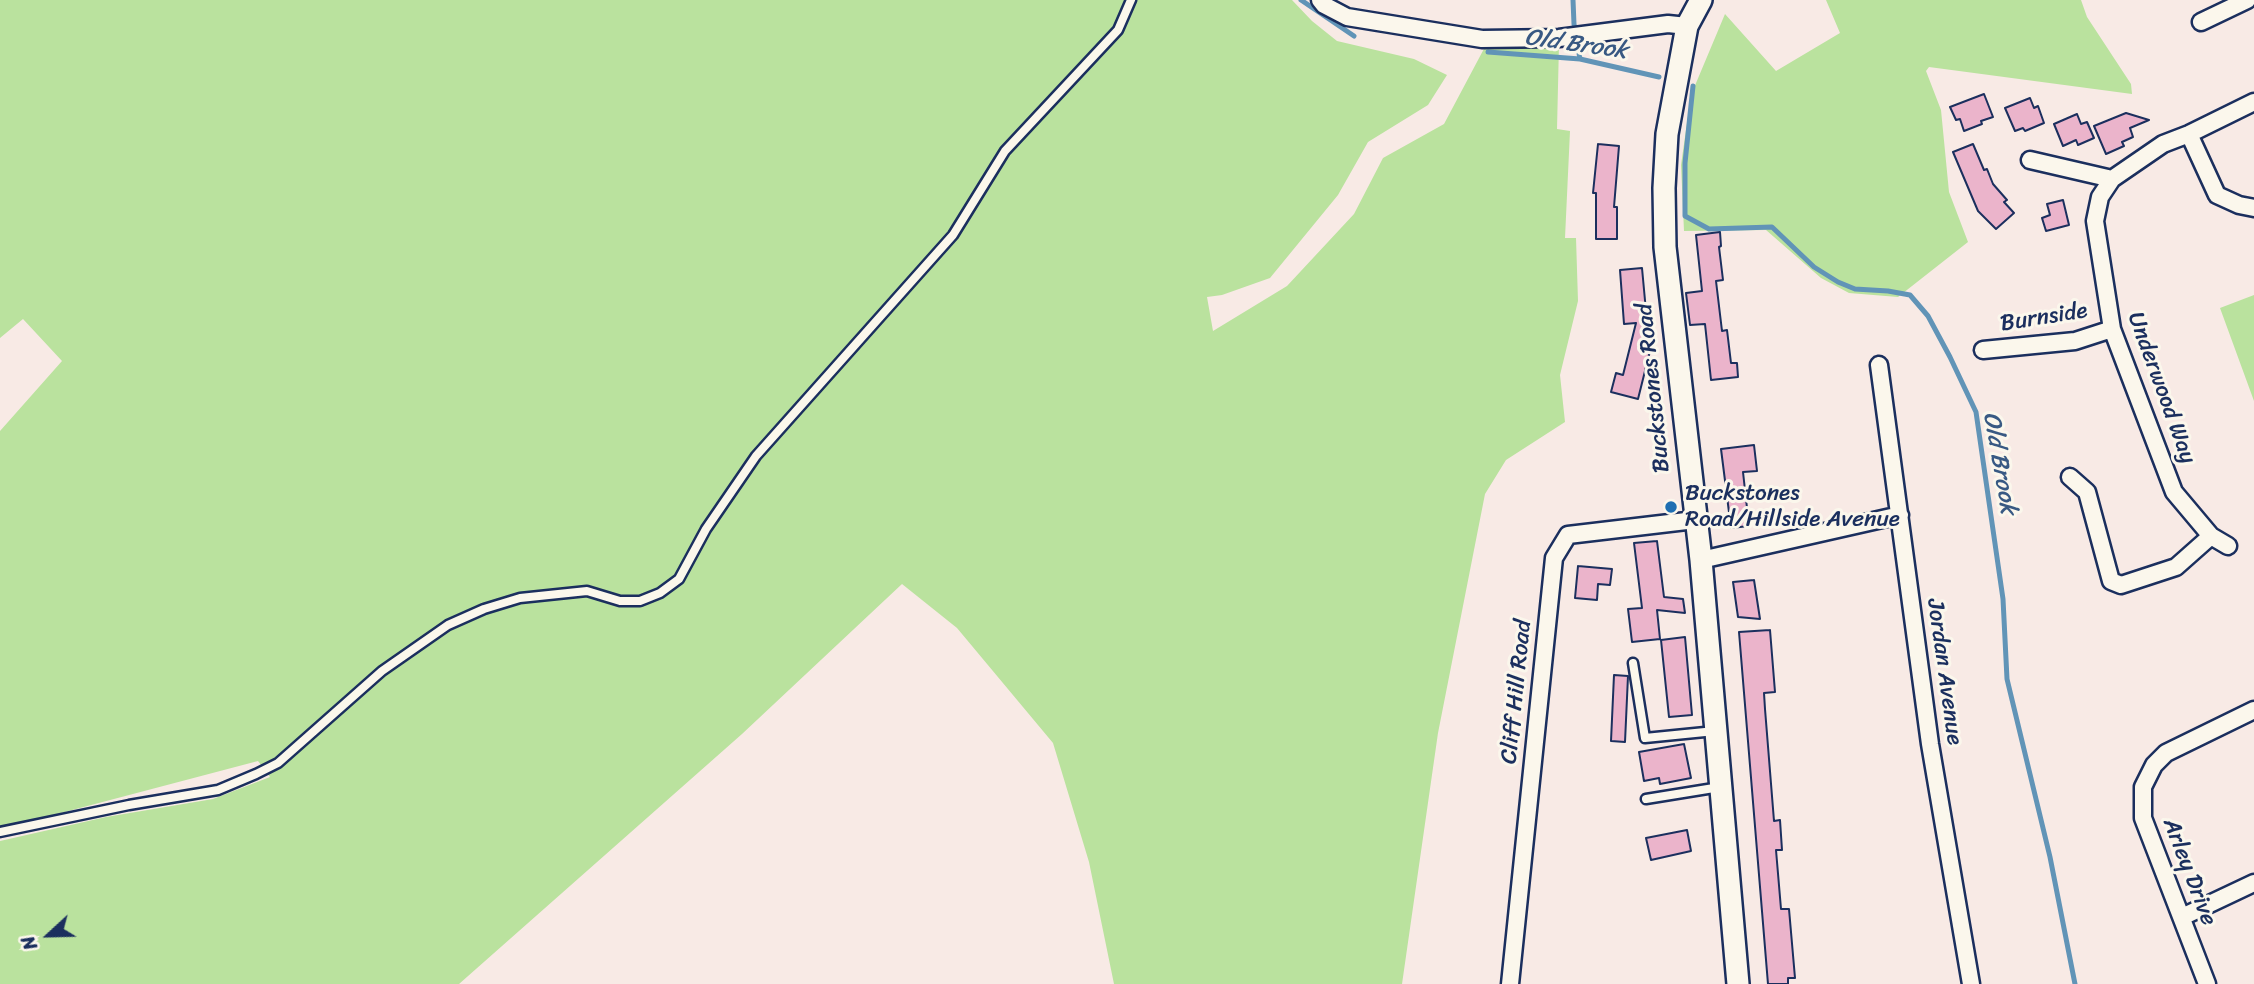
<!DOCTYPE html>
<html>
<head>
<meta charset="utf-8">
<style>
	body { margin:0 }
	#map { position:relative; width:2254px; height:984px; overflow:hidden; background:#f8eae5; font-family:Sriracha,sans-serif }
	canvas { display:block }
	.north { position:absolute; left:14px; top:900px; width:70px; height:70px; -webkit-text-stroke:5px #fbf7ec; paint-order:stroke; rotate:248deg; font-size:19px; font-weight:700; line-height:28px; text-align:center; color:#1b2f5e }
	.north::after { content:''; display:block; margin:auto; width:24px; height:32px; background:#1b2f5e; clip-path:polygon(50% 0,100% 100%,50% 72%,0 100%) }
</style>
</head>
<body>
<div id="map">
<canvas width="2254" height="984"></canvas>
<div class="north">N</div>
</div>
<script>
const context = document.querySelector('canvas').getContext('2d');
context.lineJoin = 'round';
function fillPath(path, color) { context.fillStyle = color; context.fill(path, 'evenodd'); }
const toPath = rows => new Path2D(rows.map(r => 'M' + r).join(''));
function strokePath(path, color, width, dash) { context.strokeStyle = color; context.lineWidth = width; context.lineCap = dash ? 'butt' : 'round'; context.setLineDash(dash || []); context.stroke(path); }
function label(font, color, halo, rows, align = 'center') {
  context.font = font + ' Sriracha,sans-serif'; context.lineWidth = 6; context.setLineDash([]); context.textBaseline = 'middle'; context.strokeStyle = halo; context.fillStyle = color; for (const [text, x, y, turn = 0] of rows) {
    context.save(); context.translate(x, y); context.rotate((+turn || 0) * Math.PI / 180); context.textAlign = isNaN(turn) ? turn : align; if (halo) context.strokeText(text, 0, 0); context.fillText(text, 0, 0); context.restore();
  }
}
const green = toPath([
	[0,0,1292,0,1312,21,1337,41,1414,59,1447,75,1428,105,1368,142,1338,195,1270,278,1222,295,1207,297,1213,331,1287,286,1354,214,1383,158,1444,124,1486,45,1559,44,1557,129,1570,131,1565,238,1576,238,1578,301,1560,375,1565,422,1506,460,1485,494,1438,733,1402,984,1114,984,1089,862,1053,743,957,628,902,584,742,734,459,984,0,984,0,841,106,817,213,799,270,777,258,761,4,828,0,827,0,431,62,361,23,319,0,338],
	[1826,0,2081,0,2087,17,2131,84,2132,94,1929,67,1926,71,1941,110,1949,192,1968,242,1898,297,1849,293,1821,278,1766,230,1684,231,1681,165,1691,95,1725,14,1776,71,1840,33],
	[2254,295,2254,401,2220,308]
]);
const stream = toPath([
	[1301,0,1354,36],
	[1573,0,1574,24,1580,59],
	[1488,52,1580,59,1659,77],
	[1693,86,1685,163,1685,216,1709,229,1772,227,1814,267,1838,282,1855,289,1888,291,1910,295,1928,316,1950,357,1976,412,2003,599,2007,679,2050,857,2075,984]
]);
const building = toPath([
	[1984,94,1993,117,1981,121,1982,124,1964,131,1960,119,1956,120,1950,107,1984,94],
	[2030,98,2034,108,2038,106,2044,123,2025,131,2023,128,2015,131,2005,108,2030,98],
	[2126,113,2149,120,2130,128,2133,137,2122,142,2124,146,2106,154,2094,126,2126,113],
	[2077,114,2081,124,2087,122,2094,138,2078,145,2076,140,2063,146,2054,124,2077,114],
	[1598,144,1619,146,1614,207,1617,207,1617,239,1596,239,1596,193,1593,193,1598,144],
	[1973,144,1984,170,1987,169,1993,184,2007,200,2004,202,2014,213,1996,229,1978,211,1953,152,1973,144],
	[2063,200,2069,225,2046,231,2042,218,2050,215,2047,204,2063,200],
	[1720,232,1721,246,1719,247,1723,280,1716,281,1722,331,1727,330,1731,363,1737,363,1738,377,1711,380,1705,324,1690,325,1686,293,1702,291,1696,235,1720,232],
	[1642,268,1647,322,1654,323,1648,346,1651,347,1638,399,1611,392,1616,373,1623,375,1636,323,1624,324,1620,270,1642,268],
	[1754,445,1757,471,1743,472,1749,526,1731,528,1721,449,1754,445],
	[1657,541,1664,597,1683,599,1685,613,1657,610,1660,639,1632,642,1628,609,1642,608,1634,543,1657,541],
	[1578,566,1612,569,1610,585,1598,584,1597,600,1575,598,1578,566],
	[1754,580,1760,619,1738,617,1733,582,1754,580],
	[1770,630,1775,692,1764,693,1765,709,1774,821,1780,820,1782,850,1776,850,1781,909,1789,909,1795,978,1788,978,1788,984,1768,984,1739,632,1770,630],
	[1685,637,1692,715,1669,717,1661,640,1685,637],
	[1614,675,1628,676,1625,742,1611,741,1614,675],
	[1684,744,1691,778,1660,784,1659,778,1644,781,1639,752,1684,744],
	[1687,830,1691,851,1651,860,1646,838,1687,830]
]);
const service = toPath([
	[1633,663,1645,738,1715,731],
	[1646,799,1720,787],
	[0,832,129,805,218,790,256,774,278,763,382,671,448,625,484,609,520,598,587,591,620,601,640,601,660,593,679,579,706,529,756,456,953,235,1005,151,1118,30,1131,0]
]);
const minor = toPath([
	[1320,0,1324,5,1347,17,1482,39,1559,38,1668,24,1687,26],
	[2201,22,2247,0],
	[2189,134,2217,195,2239,205,2254,208],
	[2030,160,2112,179],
	[1983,350,2075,341,2112,329],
	[1879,365,1930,744,1971,984],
	[2070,477,2087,492,2111,581,2121,585,2176,567,2211,536],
	[2228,546,2211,536,2174,492,2112,329,2095,221,2100,197,2112,179,2163,144,2189,134,2254,102],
	[1701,560,1900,515],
	[2182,917,2254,883],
	[1510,984,1554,558,1568,535,1695,520],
	[2207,984,2143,818,2143,787,2154,765,2166,753,2254,710]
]);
const secondary = toPath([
	[1701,0,1687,26,1667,134,1664,188,1665,247,1701,560,1738,984]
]);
const markers = [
	[1671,507,7,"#1f6fb2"]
];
const streetNames = [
	["Burnside",2044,318,-9],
	["Buckstones Road",1654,388,-96],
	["Underwood Way",2161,388,70],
	["Jordan Avenue",1944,672,82],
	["Cliff Hill Road",1517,692,-84],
	["Arley Drive",2189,872,69]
];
const poiNames = [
	["Buckstones",1685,494],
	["Road/Hillside Avenue",1685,520]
];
const waterNames = [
	["Old Brook",1576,45,8],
	["Old Brook",1999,463,80]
];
fillPath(green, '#bae29e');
strokePath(stream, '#6194b7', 5);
fillPath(building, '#ebb4cb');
strokePath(building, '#1b2f5e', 2);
strokePath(service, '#1b2f5e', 13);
strokePath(minor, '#1b2f5e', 21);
strokePath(secondary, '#1b2f5e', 26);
strokePath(service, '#fbf7ec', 8);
strokePath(minor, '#fbf7ec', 16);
strokePath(secondary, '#fbf7ec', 21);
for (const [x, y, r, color] of markers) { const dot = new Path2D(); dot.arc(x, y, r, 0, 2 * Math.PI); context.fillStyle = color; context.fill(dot); strokePath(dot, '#fbf7ec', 2.5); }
label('23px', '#1b2f5e', '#fbf7ec', streetNames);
label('23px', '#1b2f5e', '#fbf7ec', poiNames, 'left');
label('italic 24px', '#385983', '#fbf7ec', waterNames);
</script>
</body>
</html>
